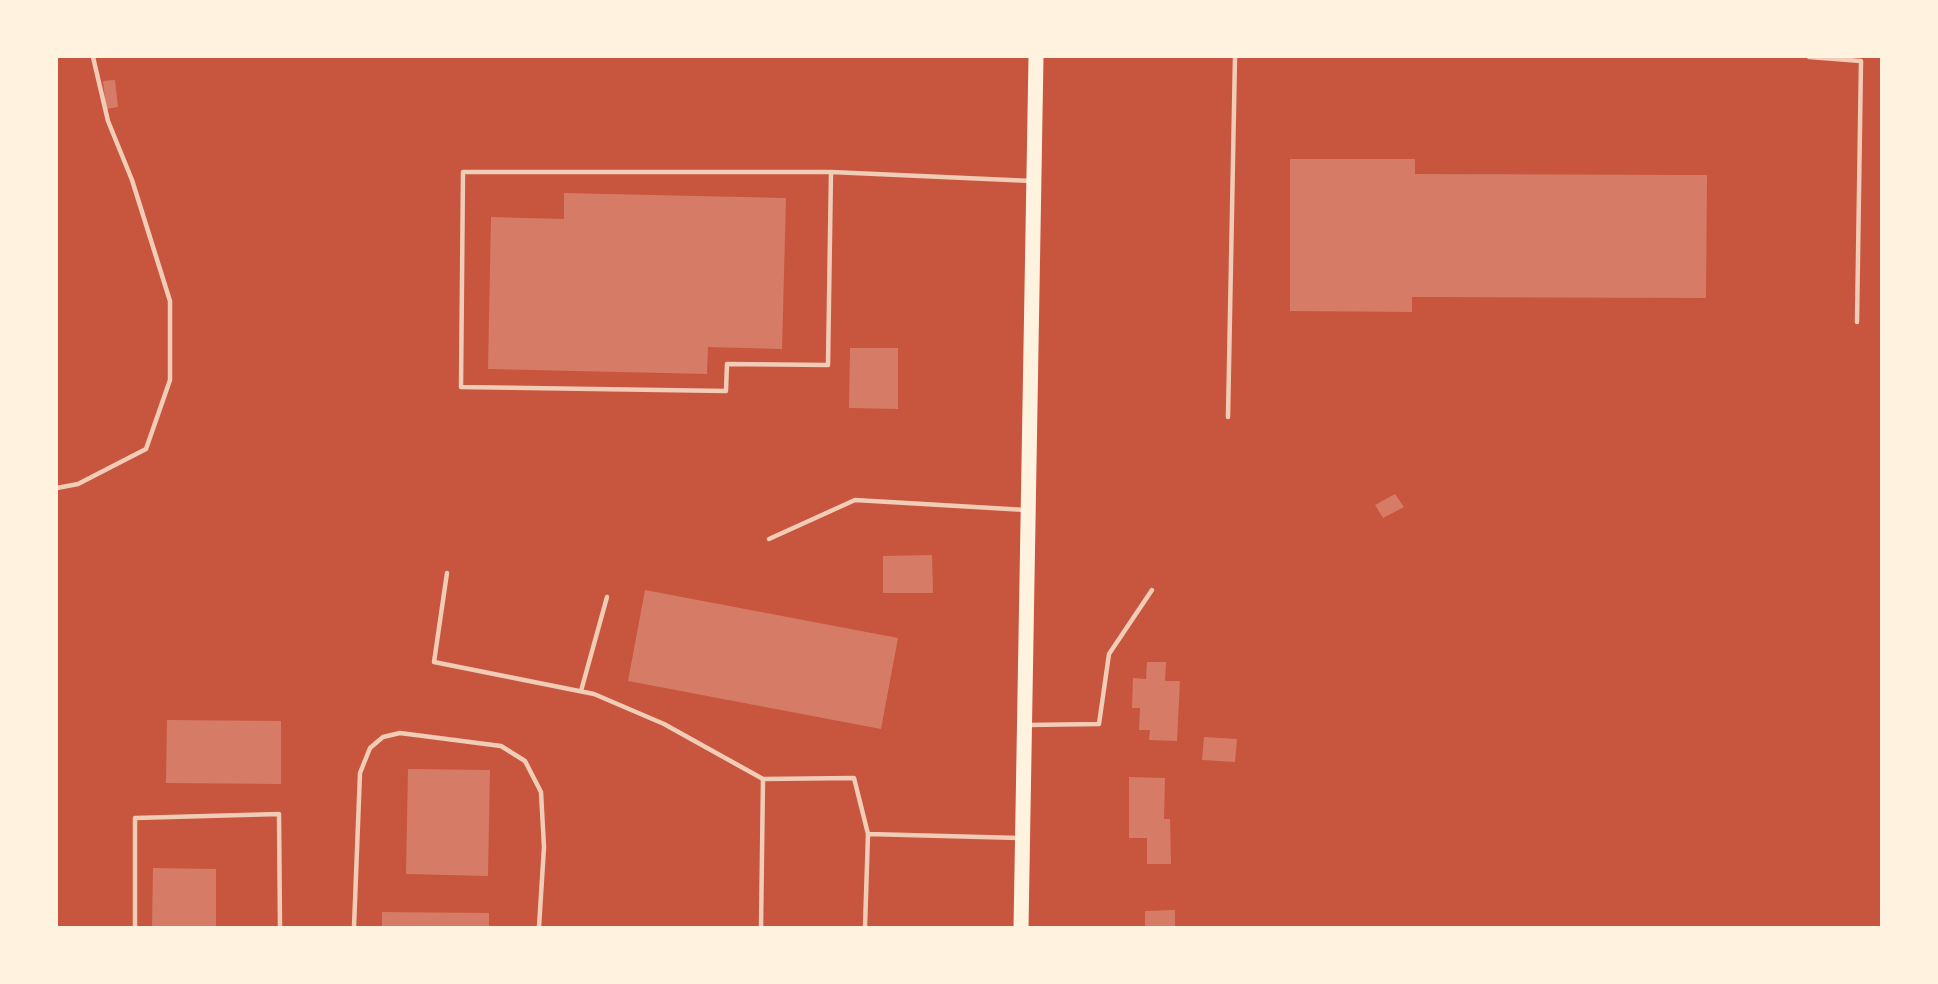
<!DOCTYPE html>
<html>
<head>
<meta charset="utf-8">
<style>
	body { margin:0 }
	#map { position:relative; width:1938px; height:984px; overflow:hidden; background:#c8553d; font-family:Inter,sans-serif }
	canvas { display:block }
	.frame { position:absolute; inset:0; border:58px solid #fff3e0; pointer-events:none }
</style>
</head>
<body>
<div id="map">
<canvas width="1938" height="984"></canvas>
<div class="frame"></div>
</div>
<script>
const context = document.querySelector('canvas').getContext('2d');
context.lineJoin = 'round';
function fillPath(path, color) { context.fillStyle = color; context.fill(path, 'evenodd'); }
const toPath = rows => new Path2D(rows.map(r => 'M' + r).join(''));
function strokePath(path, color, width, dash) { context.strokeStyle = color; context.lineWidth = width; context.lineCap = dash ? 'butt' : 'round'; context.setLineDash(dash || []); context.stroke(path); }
const building = toPath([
	[115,80,118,107,106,109,103,81],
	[1290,159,1415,159,1415,174,1707,175,1706,298,1412,297,1412,312,1290,311],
	[564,193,786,198,782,349,708,347,707,374,488,369,491,217,564,219],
	[850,348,898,348,898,409,849,408],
	[1395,494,1404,507,1383,518,1375,505],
	[932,555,933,593,883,593,883,556],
	[645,590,898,638,881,729,628,681],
	[1147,662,1166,662,1165,681,1180,681,1177,741,1149,740,1150,730,1139,730,1140,708,1132,708,1133,678,1146,679],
	[167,720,281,721,281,784,166,783],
	[1204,737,1237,739,1235,762,1202,760],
	[408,769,490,770,488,876,406,874],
	[1129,777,1165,778,1164,819,1170,819,1171,864,1147,864,1147,838,1129,838],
	[153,868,216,869,216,927,152,927],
	[1175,910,1175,926,1145,927,1145,911],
	[382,912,489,913,489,927,382,927]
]);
const service = toPath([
	[1809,57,1861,61,1857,322],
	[831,172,828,365,727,364,726,391,461,387,463,172,831,172,1032,181],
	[1228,417,1235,57],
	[57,488,78,484,146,449,170,380,170,301,132,180,108,121,93,57],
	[769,539,855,500,1026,510],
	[447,573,434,662,594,694,664,724,763,779],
	[581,691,607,597],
	[1027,725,1099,724,1109,654,1152,590],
	[868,834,1019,838],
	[135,927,135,818,279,814,280,927],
	[354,927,360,773,370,748,383,737,400,733,501,746,525,761,541,792,544,847,539,927],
	[761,927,763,779,854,778,868,834,865,927]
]);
const primary = toPath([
	[1021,927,1036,57]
]);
fillPath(building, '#d67c66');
strokePath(service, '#f1ccb7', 4.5);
strokePath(primary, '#fff3e0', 15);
</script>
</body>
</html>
